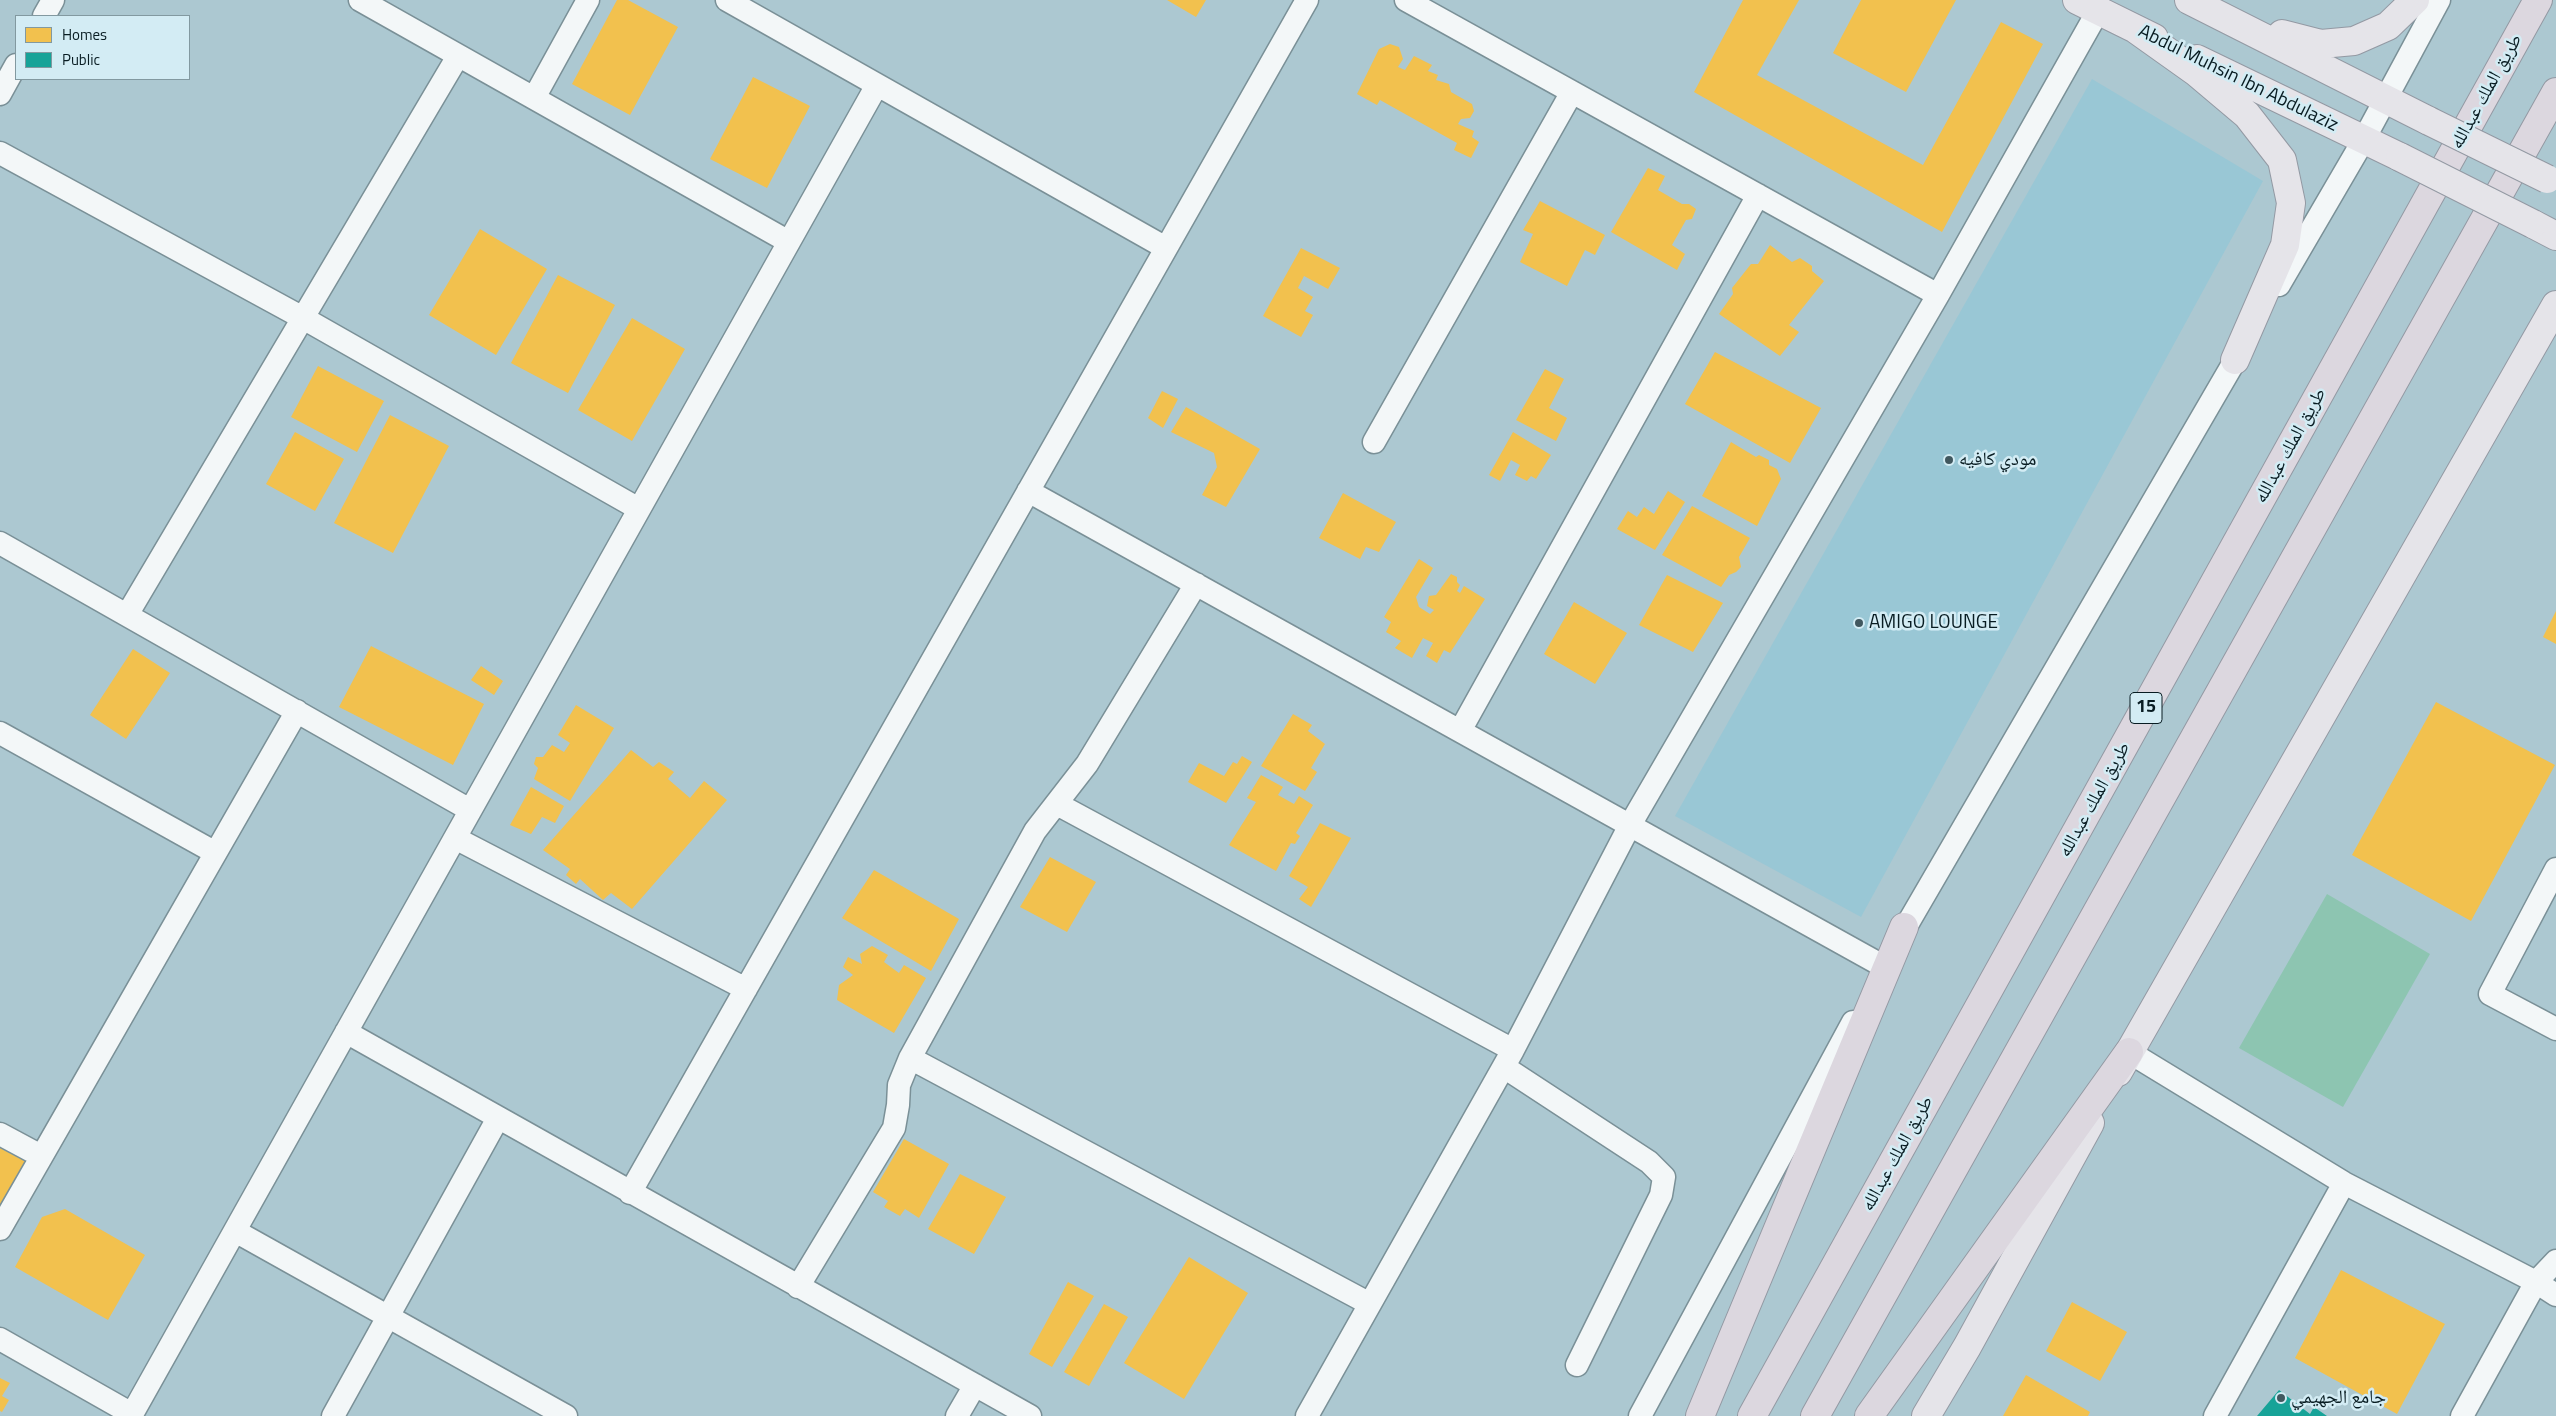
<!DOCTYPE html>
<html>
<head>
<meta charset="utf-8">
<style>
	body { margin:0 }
	#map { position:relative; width:2556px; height:1416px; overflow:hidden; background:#acc8d1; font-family:"Titillium Web",sans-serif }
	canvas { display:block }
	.legend { position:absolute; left:15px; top:15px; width:175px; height:65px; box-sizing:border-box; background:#d3ecf4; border:1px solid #8299a0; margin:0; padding:6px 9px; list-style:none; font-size:15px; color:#081c22 }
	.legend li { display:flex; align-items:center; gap:10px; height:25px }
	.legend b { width:25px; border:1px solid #8299a0 }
</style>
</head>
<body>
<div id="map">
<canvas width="2556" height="1416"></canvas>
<ul class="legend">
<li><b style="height:14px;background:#f2c14e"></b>Homes</li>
<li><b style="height:14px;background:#17a398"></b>Public</li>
</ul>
</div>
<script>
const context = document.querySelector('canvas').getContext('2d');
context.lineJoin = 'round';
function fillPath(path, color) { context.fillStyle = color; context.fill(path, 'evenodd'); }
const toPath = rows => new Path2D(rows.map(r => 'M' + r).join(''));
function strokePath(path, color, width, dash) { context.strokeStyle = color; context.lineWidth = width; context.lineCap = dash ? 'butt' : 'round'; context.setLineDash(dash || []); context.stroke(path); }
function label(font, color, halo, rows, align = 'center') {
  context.font = font + ' "Titillium Web","Noto Naskh Arabic",sans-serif'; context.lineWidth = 5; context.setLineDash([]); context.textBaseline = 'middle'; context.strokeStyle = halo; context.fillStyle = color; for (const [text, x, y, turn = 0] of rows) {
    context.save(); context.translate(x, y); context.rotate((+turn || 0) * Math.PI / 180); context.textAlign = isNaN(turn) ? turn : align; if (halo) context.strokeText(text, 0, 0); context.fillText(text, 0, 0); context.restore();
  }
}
const built = toPath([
	[2092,79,2263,181,1861,917,1675,816]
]);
const green = toPath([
	[2327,894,2430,954,2343,1107,2239,1048]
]);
const homes = toPath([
	[617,0,628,0,678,27,630,115,572,84],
	[1167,0,1206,0,1196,17],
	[1743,0,1799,0,1757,75,1923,165,2001,22,2043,44,1942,232,1694,92],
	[1861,0,1956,0,1906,92,1833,53],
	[1390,44,1399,47,1403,59,1398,67,1405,70,1414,56,1432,65,1428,71,1438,75,1436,80,1449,84,1451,92,1472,104,1474,111,1470,118,1461,119,1458,124,1474,131,1472,137,1479,142,1471,158,1454,150,1457,143,1380,100,1377,105,1357,94,1379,49],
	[753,77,810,106,767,188,710,159],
	[1648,168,1665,176,1658,190,1682,204,1689,204,1696,209,1692,219,1686,220,1672,245,1685,254,1677,270,1611,232],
	[1540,201,1605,235,1595,255,1585,250,1567,286,1520,262,1533,234,1523,230],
	[480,229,547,269,496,355,429,315],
	[1770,245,1792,262,1800,258,1812,266,1812,271,1824,281,1789,325,1799,332,1780,356,1719,314,1733,294,1732,288,1751,264,1758,264],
	[1301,248,1340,268,1328,289,1304,276,1298,288,1313,297,1305,311,1313,315,1301,337,1263,316],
	[558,275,615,305,568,393,511,363],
	[632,318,685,349,632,441,578,410],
	[1715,352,1821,408,1790,463,1685,404],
	[318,366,384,401,357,452,291,417],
	[1545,369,1564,379,1549,408,1567,418,1556,441,1516,420],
	[1162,391,1178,399,1163,428,1148,418],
	[1186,407,1260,449,1226,507,1202,495,1217,467,1214,453,1171,432],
	[390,415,449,446,393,553,334,523],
	[295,432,344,459,315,511,266,484],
	[1513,432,1551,455,1536,479,1531,476,1527,481,1515,475,1520,465,1511,460,1500,481,1489,475],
	[1731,442,1756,457,1759,455,1769,460,1769,465,1777,469,1781,479,1757,526,1702,496],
	[1668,491,1685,502,1655,550,1617,529,1628,511,1637,517,1644,507,1654,514],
	[1343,493,1396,522,1379,552,1366,547,1360,559,1319,538],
	[1692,506,1750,538,1739,557,1741,567,1736,572,1729,575,1721,587,1662,555],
	[1419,559,1433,568,1416,597,1419,607,1430,614,1434,610,1427,606,1429,596,1436,595,1451,574,1457,577,1457,582,1460,585,1457,591,1460,593,1464,586,1485,599,1450,653,1444,650,1437,663,1426,656,1433,643,1423,638,1412,658,1395,648,1401,641,1386,632,1391,622,1384,617],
	[1667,575,1723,603,1693,652,1639,625],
	[1574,602,1627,633,1595,684,1544,654],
	[2556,611,2556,644,2543,637],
	[371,646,484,704,453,765,339,707],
	[133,649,170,673,126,739,90,715],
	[481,666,503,681,494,695,471,680],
	[2436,702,2555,765,2471,921,2352,855],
	[576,705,614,728,570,801,534,779,538,768,534,764,536,757,543,757,552,745,564,752,570,743,558,735],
	[1293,714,1312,725,1308,731,1325,744,1311,768,1317,772,1305,791,1261,766],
	[631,750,653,767,659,762,674,772,668,779,690,798,704,781,727,800,632,909,611,893,603,900,580,879,576,884,566,875,570,869,543,850],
	[1242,756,1252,762,1226,803,1188,782,1199,763,1224,776,1233,762,1237,764],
	[1261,775,1283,787,1278,795,1294,804,1299,796,1313,805,1296,833,1300,836,1295,844,1291,843,1276,871,1229,845,1256,802,1247,798],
	[531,787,564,806,555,823,542,817,531,834,510,825],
	[1320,823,1351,838,1311,907,1299,899,1308,887,1289,876],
	[1050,857,1096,882,1067,932,1020,907],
	[874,870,959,919,931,971,842,918],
	[872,946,888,955,884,962,899,973,904,965,926,978,894,1033,837,1000,839,985,853,975,843,967,848,957,862,964,860,954],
	[904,1139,949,1164,919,1218,905,1209,900,1216,884,1207,888,1201,873,1192],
	[0,1148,32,1165,0,1222],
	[960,1174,1006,1197,974,1254,928,1229],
	[65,1209,145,1255,108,1320,15,1267,42,1217],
	[1189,1257,1248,1293,1184,1399,1124,1363],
	[2341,1270,2445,1324,2397,1414,2295,1358],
	[1068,1282,1094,1296,1052,1367,1029,1354],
	[2072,1302,2127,1332,2100,1381,2046,1351],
	[1104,1304,1128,1317,1089,1386,1064,1372],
	[2026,1375,2090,1412,2088,1416,2003,1416],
	[0,1378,10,1383,2,1396,9,1400,2,1412,0,1411]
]);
const public = toPath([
	[2279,1390,2310,1414,2314,1407,2327,1416,2257,1416]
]);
const minor = toPath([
	[360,0,789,242],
	[727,0,1166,248],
	[1406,0,1938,295],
	[44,16,53,0],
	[0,94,16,65],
	[534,98,588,0],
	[0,153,303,318,639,509],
	[2279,285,2363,141,2439,0],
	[1374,442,1572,92],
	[1028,491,1883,966],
	[0,543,470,810],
	[127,615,458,56],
	[1460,731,1758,195],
	[0,733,214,852],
	[1057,804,1513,1050],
	[455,838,746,989],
	[2556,869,2490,994,2556,1029],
	[1897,942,2244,345],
	[346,1032,1030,1416],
	[2129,1052,2344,1183,2536,1282,2556,1295],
	[910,1058,1370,1304],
	[1504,1067,1649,1162,1664,1177,1661,1195,1577,1365],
	[0,1134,41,1156],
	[630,1193,1307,0],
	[0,1229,297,711],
	[235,1231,566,1416],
	[798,1287,894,1128,898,1105,899,1085,910,1058,1035,831,1087,764,1196,584],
	[0,1339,132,1414],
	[131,1416,877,85],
	[333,1416,498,1118],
	[957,1416,975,1385],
	[1307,1416,1513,1050,1630,825,1938,295,2098,11],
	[1640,1416,1853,1022],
	[2215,1416,2344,1183],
	[2462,1416,2536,1282,2556,1261]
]);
const major = toPath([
	[2077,0,2154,38],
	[2189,0,2429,121],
	[2137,30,2196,72,2247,115,2282,160,2291,203,2285,245,2235,360],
	[2282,34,2321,44,2354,41,2388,26,2415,0],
	[2197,59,2400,157],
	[2533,224,2556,236],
	[2118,1072,2556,305],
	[1926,1416,1967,1347,2090,1123]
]);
const highway = toPath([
	[1700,1416,1904,927],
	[1752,1416,2538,0],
	[1815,1416,2556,92],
	[1869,1416,2129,1052]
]);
const majorBridge = toPath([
	[2429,121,2547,179],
	[2400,157,2533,224]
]);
const markers = [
	[1949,460,5,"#41585f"],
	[1859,623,5,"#41585f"],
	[2281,1398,5,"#41585f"]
];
const shields = [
	[2146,708,32]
];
const shieldNames = [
	["15",2146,708]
];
const streetNames = [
	["Abdul Muhsin Ibn Abdulaziz",2238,79,26],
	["طريق الملك عبدالله",2487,92,-61],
	["طريق الملك عبدالله",2291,446,-61],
	["طريق الملك عبدالله",2095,800,-61],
	["طريق الملك عبدالله",1898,1154,-61]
];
const poiNames = [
	["مودي كافيه",1959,460],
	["AMIGO LOUNGE",1869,623],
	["جامع الجهيمي",2291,1398]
];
fillPath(built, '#99c7d5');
fillPath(green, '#8dc5b1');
fillPath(homes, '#f2c14e');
fillPath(public, '#17a398');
strokePath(minor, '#7a9097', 25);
strokePath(major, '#9399a3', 30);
strokePath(highway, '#9399a3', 30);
strokePath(minor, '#f3f7f8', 22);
strokePath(major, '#e5e4e9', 28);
strokePath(highway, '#dcd7df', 28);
strokePath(majorBridge, '#9399a3', 30, []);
strokePath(majorBridge, '#e5e4e9', 28);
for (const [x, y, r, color] of markers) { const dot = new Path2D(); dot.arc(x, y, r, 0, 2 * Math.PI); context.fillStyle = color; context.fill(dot); strokePath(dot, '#d3ecf4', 2); }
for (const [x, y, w] of shields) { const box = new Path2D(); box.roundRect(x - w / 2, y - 15.5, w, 31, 4); context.fillStyle = '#d3ecf4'; context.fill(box); strokePath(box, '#081c22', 1); }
label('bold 18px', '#081c22', null, shieldNames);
label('19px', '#081c22', '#d3ecf4', streetNames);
label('19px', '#081c22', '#d3ecf4', poiNames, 'left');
</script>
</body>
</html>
